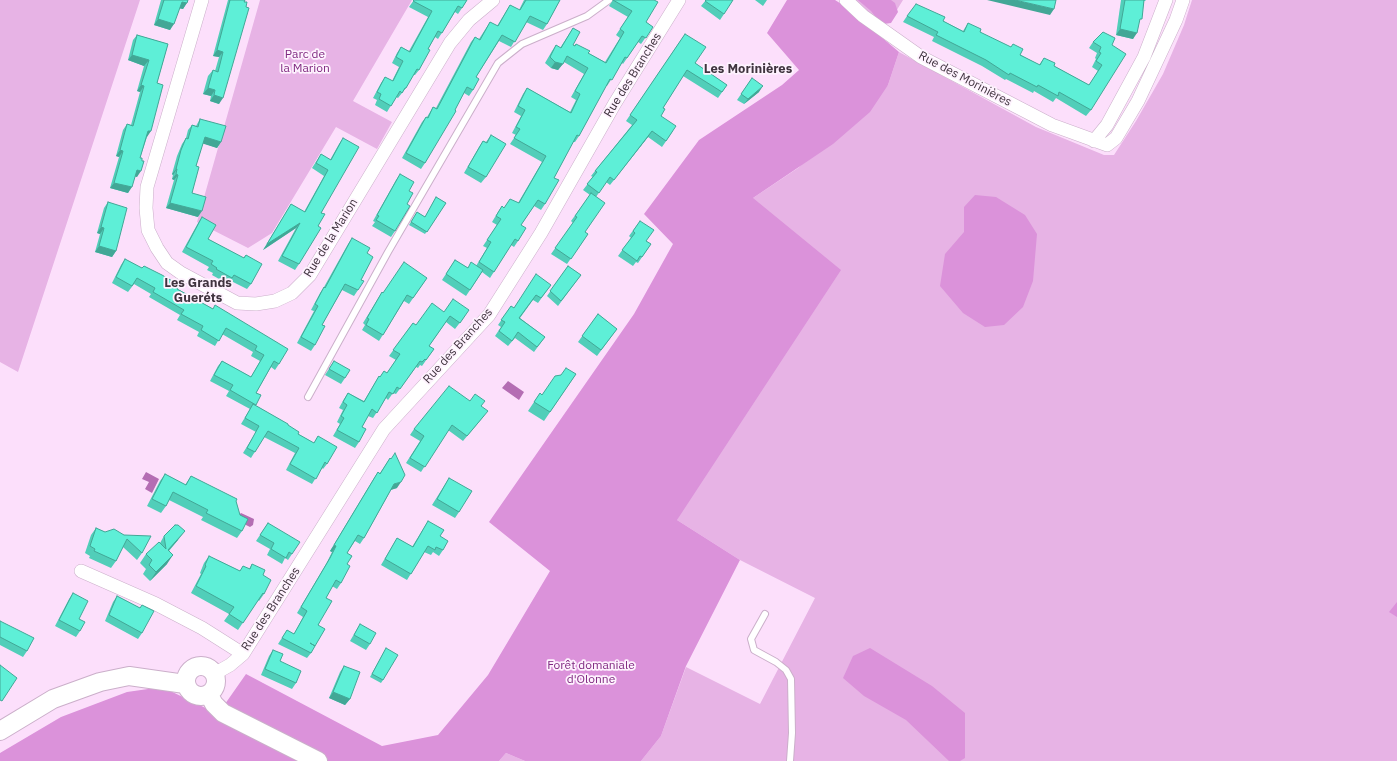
<!DOCTYPE html>
<html>
<head>
<meta charset="utf-8">
<style>
	body { margin:0 }
	canvas { display:block; background:#fcdffb }
</style>
</head>
<body>
<canvas width="1397" height="761"></canvas>
<script>
const context = document.querySelector('canvas').getContext('2d');
context.lineJoin = 'round';
function fillPath(path, color) { context.fillStyle = color; context.fill(path, 'evenodd'); }
const toPath = rows => new Path2D(rows.map(r => 'M' + r).join(''));
function strokePath(path, color, width, dash) { context.strokeStyle = color; context.lineWidth = width; context.lineCap = dash ? 'butt' : 'round'; context.setLineDash(dash || []); context.stroke(path); }
function label(font, color, halo, rows, align = 'center') {
  context.font = font + ' "IBM Plex Sans",sans-serif'; context.lineWidth = 3.5; context.setLineDash([]); context.textBaseline = 'middle'; context.strokeStyle = halo; context.fillStyle = color; for (const [text, x, y, turn = 0] of rows) {
    context.save(); context.translate(x, y); context.rotate((+turn || 0) * Math.PI / 180); context.textAlign = isNaN(turn) ? turn : align; if (halo) context.strokeText(text, 0, 0); context.fillText(text, 0, 0); context.restore();
  }
}
const green = toPath([
	[0,0,140,0,18,372,0,362],
	[260,0,412,0,353,101,392,122,377,149,336,127,272,233,248,248,197,222],
	[852,0,903,0,895,13,885,19,872,16],
	[1192,0,1397,0,1397,761,641,761,661,736,686,667,760,704,815,598,740,560,677,520,753,198,798,168,888,85,899,52,1036,127,1104,155,1114,155,1136,121,1163,74,1184,25],
	[506,753,525,761,499,761]
]);
const forest = toPath([
	[787,0,835,0,846,7,899,52,888,85,870,112,833,144,753,198,841,270,677,520,740,560,686,666,661,736,641,761,525,761,506,753,499,761,0,761,0,753,61,717,127,692,162,687,218,714,246,674,382,746,438,735,488,675,550,571,489,522,634,314,673,244,644,214,699,140,782,85,799,70,767,33],
	[858,0,891,0,895,3,898,12,891,23,884,24,878,20,871,11],
	[975,195,996,197,1025,215,1037,234,1033,281,1023,307,1004,325,985,327,963,313,940,286,945,254,964,232,964,207],
	[1397,602,1397,617,1389,612],
	[870,648,932,686,965,713,965,758,960,761,949,761,906,720,864,696,843,678,853,656]
]);
const water = toPath([
	[508,381,524,392,519,400,502,388],
	[146,472,159,479,152,493,145,489,149,482,142,479],
	[241,513,254,519,253,525,250,527,246,525,238,516]
]);
const lane = toPath([
	[308,397,388,252,498,63,522,44,587,16,609,0],
	[765,614,751,639,754,650,776,662,786,670,791,679,792,733,790,761]
]);
const street = toPath([
	[202,0,147,187,146,208,148,230,157,248,167,263,181,273,237,303,256,304,275,301,292,293,310,275,450,43,469,20,493,0],
	[846,0,863,16,921,57,1052,125,1107,145,1116,138,1138,101,1176,20,1183,0],
	[1094,141,1107,125,1144,57,1166,0],
	[81,571,156,604,202,628,243,654],
	[214,674,230,665,243,654,384,429,489,315,541,233,615,103,679,0]
]);
const secondary = toPath([
	'186 681a15 15 0 1 1 30 0a15 15 0 1 1-30 0Z',
	[209,695,214,704,223,713,318,761],
	[0,731,53,699,100,682,129,676,185,684]
]);
const wall = toPath([
	[161,0,188,0,183,9,179,8,170,30,154,25],
	[228,0,245,0,219,104,210,101,211,96,203,94,208,76,213,70,215,71,219,57,213,56],
	[414,0,467,0,462,8,458,14,455,12,438,39,435,37,428,49,419,70,415,75,413,75,406,88,398,98,396,97,387,112,375,105,377,100,373,98,381,83,385,77,392,81,399,67,392,63,397,53,401,47,409,51,428,17,409,7],
	[524,0,560,0,547,24,543,30,526,22,511,47,499,41,476,77,473,90,469,96,464,93,425,163,421,169,402,158,422,122,426,117,427,117,433,107,436,108,471,42,475,37,479,39,490,22,497,26,510,5,519,10],
	[613,0,654,0,646,22,653,27,641,44,638,42,623,64,622,63,607,86,606,85,579,136,575,142,573,142,554,178,545,204,541,210,534,206,521,225,518,241,514,247,511,245,490,278,482,272,466,296,442,280,455,260,468,268,476,266,487,248,483,246,497,225,492,222,498,212,502,206,504,208,518,203,542,162,510,144,516,135,512,133,521,116,514,112,523,94,527,88,570,112,576,100,571,97,584,74,564,62,558,70,551,68,545,63,552,51,556,45,560,48,573,28,573,45,574,46,576,44,588,53,605,62,620,38,616,35,628,17,609,6],
	[706,0,724,14,720,20,701,6],
	[755,0,767,0,763,6],
	[1121,0,1146,0,1145,1,1144,1,1139,22,1133,39,1116,35],
	[907,16,943,21,963,31,968,23,980,32,1039,65,1044,58,1054,66,1089,85,1098,71,1092,67,1096,59,1095,58,1097,53,1089,48,1093,42,1112,45,1091,110,1086,116,1056,98,1053,102,1034,91,1033,93,1006,79,1005,80,982,66,932,41,934,37,903,22],
	[685,34,695,63,727,85,718,98,683,76,663,108,661,116,673,131,662,147,648,137,610,185,606,182,596,197,585,232,588,234,567,264,551,254,573,223,571,221,590,195,583,190,593,177,591,176,595,171,632,125,626,121],
	[137,35,168,44,157,83,147,137,140,158,137,177,135,176,128,193,110,188,119,157,116,156,123,130,127,124,131,125,140,92,137,91,144,66,128,60,133,40],
	[752,78,759,92,744,104,737,100],
	[200,119,221,142,217,148,203,143,196,166,192,193,198,217,166,208,174,180,172,179,173,175,172,174,177,156,182,144,186,138,188,130,192,125,196,126],
	[491,135,486,177,481,183,464,173,479,147,483,141,486,142],
	[343,138,318,226,299,264,295,270,278,261,296,228,263,250,291,204,304,212,324,176,312,168,321,154,330,160,339,144],
	[400,174,409,191,407,204,395,231,391,237,372,226,375,222,373,221,396,180],
	[436,197,446,203,425,234,409,225,417,212,425,217],
	[108,202,116,251,112,257,95,252,100,234,97,233,104,208],
	[202,217,208,239,243,258,246,255,251,284,247,289,231,281,228,284,212,275,213,273,207,270,209,267,182,252,198,223],
	[640,221,646,241,651,244,638,263,636,262,633,266,618,256,631,238,629,236],
	[352,238,367,253,361,280,358,290,354,296,342,290,322,325,315,345,311,351,297,343,314,311,311,310,320,293,324,287,348,244],
	[125,259,213,309,279,364,275,370,271,367,256,393,261,395,255,405,288,425,298,434,314,443,318,436,327,464,323,469,322,468,312,484,286,470,295,453,264,437,251,458,243,453,256,432,241,424,250,409,226,396,229,391,210,381,218,366,222,361,251,377,260,361,251,356,253,352,222,334,215,346,197,336,199,332,177,320,180,315,149,297,151,294,134,284,128,292,112,283,121,265],
	[568,266,581,275,558,306,547,296],
	[427,278,409,304,404,301,379,341,362,330,365,325,363,323,382,292,383,293],
	[551,285,538,303,533,300,520,318,545,337,534,352,515,338,508,346,495,336,501,327,498,325,511,306,514,308],
	[444,312,465,316,455,329,446,322,429,346,434,349,422,366,420,365,418,368,416,367,396,394,393,393,388,400,386,398,373,418,368,416,362,427,359,442,355,448,333,436,340,424,337,422,343,410,339,408,344,399,348,393,364,401,379,376,380,377,384,371,387,373,396,360,389,356,413,323,416,325],
	[598,314,617,329,597,356,578,342],
	[334,361,345,378,341,384,325,375],
	[576,374,544,421,528,411,540,393,542,395,560,375],
	[470,401,481,406,484,416,463,441,448,430,421,472,406,463,420,441,410,435,414,429],
	[390,458,397,488,391,490,364,538,360,544,355,541,347,553,347,564,341,583,337,589,332,586,326,598,311,653,307,658,278,644,287,630,294,634,303,617,297,613,326,564,332,552,330,551,374,478,378,472,380,473],
	[165,474,185,485,191,476,236,501,242,531,237,538,201,520,203,517,169,500,166,506,161,513,147,506,160,481],
	[449,478,459,512,455,518,432,505],
	[428,521,440,536,443,550,439,556,433,552,431,555,424,552,407,580,381,565,397,538,412,547],
	[268,523,292,554,288,560,285,558,282,564,267,555,270,549,256,541],
	[96,528,105,532,124,535,142,553,137,560,123,547,116,561,111,568,89,558,90,556,85,553,91,535],
	[164,536,178,540,169,551,167,564,150,581,143,574,146,569,140,563,146,554,160,543],
	[209,556,240,571,243,566,249,569,252,564,263,575,264,594,259,601,258,600,238,630,224,621,229,614,191,593,201,574,200,573,204,563],
	[73,593,79,619,80,631,76,637,55,626,69,599],
	[117,596,140,608,142,605,142,633,138,639,105,621,113,602],
	[0,621,27,651,23,657,0,645],
	[360,624,370,644,366,650,350,641],
	[386,648,383,680,381,683,370,677],
	[273,650,280,661,296,683,292,689,261,675,269,656],
	[344,666,350,699,345,705,329,698,340,672]
]);
const shadedWall = toPath([
	[987,0,1015,0,1054,9,1050,15],
	[182,2,187,3,183,9,178,8],
	[158,19,174,24,170,30,154,25],
	[1120,29,1137,33,1133,39,1116,35],
	[217,50,223,52,219,57,213,56],
	[132,55,149,60,144,66,128,60],
	[555,62,563,64,558,70,551,68],
	[141,85,144,86,140,92,137,91],
	[763,86,759,92,744,104,748,99],
	[208,88,215,90,211,96,203,94],
	[214,95,223,98,219,104,210,101],
	[148,131,151,131,147,137,144,136],
	[652,131,648,137,610,185,614,180],
	[205,137,221,142,217,148,201,143],
	[120,150,123,151,119,157,116,156],
	[176,169,177,169,173,175,172,174],
	[137,170,141,171,137,177,133,176],
	[176,174,178,175,174,180,172,179],
	[114,183,132,187,128,193,110,188],
	[170,203,202,211,198,217,166,208],
	[300,223,296,228,263,250,267,244],
	[101,227,104,228,100,234,97,233],
	[99,246,116,251,112,257,95,252],
	[401,482,397,488,390,490,394,484],
	[185,531,178,540,161,559,168,550],
	[334,545,336,546,332,552,330,551],
	[173,555,167,564,150,581,156,572],
	[333,692,350,699,345,705,329,698]
]);
const building = toPath([
	[164,0,188,0,187,3,182,2,174,24,158,19,164,0],
	[230,0,245,0,244,2,247,2,246,7,249,8,223,98,214,95,215,90,208,88,213,70,218,72,223,52,217,50,230,0],
	[414,0,467,0,462,8,458,6,442,33,438,31,428,49,430,50,419,70,417,69,406,88,405,88,402,93,400,91,391,106,379,99,381,94,377,92,385,77,393,81,403,61,396,57,401,47,410,52,432,11,413,1,414,0],
	[526,0,560,0,547,24,530,16,515,42,502,35,476,77,479,79,473,90,467,87,455,110,456,111,425,163,406,153,426,117,428,118,433,107,437,109,475,37,480,40,490,22,498,26,510,5,520,10,526,0],
	[613,0,654,0,658,2,646,22,653,27,646,38,642,36,627,58,625,57,612,80,610,79,579,136,577,135,554,178,559,180,545,204,538,200,521,225,526,228,518,241,515,239,494,272,479,262,491,242,487,240,501,219,496,216,502,206,504,208,510,199,519,203,546,156,514,138,520,129,516,127,525,110,518,106,527,88,571,113,580,94,575,91,588,68,567,56,563,64,555,62,550,57,556,45,561,48,573,28,580,32,573,45,575,46,576,44,590,51,588,53,606,63,624,32,620,29,632,11,613,0],
	[706,0,733,0,724,14,705,1,706,0],
	[1015,0,1056,0,1054,9,1015,0],
	[1125,0,1144,0,1142,19,1140,19,1137,33,1120,29,1125,0],
	[916,4,945,17,943,21,964,32,968,23,981,29,980,32,1011,47,1013,44,1023,49,1020,55,1040,65,1044,58,1055,63,1054,66,1089,85,1102,65,1096,61,1101,53,1099,52,1101,47,1093,42,1103,32,1115,38,1112,45,1126,54,1091,110,1059,92,1058,96,1038,85,1037,87,1010,73,1009,75,986,60,936,35,938,32,907,16,916,4],
	[685,34,706,47,695,63,727,85,722,92,687,70,663,108,665,109,661,116,676,126,666,141,652,131,614,180,610,177,599,193,587,184,597,172,595,171,637,120,630,115,685,34],
	[137,35,168,44,157,83,163,85,151,131,148,131,140,158,142,158,142,161,144,161,141,171,137,170,132,187,114,183,123,151,120,150,127,124,133,126,144,86,141,85,149,60,132,55,137,35],
	[752,78,763,86,748,99,741,94,752,78],
	[200,119,226,126,221,142,205,137,196,166,199,167,192,193,206,197,202,211,170,203,178,175,176,174,177,169,176,169,181,150,186,138,188,139,192,125,198,127,200,119],
	[491,135,506,144,486,177,468,167,483,141,487,143,491,135],
	[343,138,359,147,321,213,325,214,318,226,321,228,299,264,282,256,300,223,267,244,291,204,305,212,328,170,316,163,321,154,331,160,343,138],
	[400,174,414,182,409,191,413,193,407,204,410,206,395,231,376,220,379,216,377,215,400,174],
	[591,193,605,203,585,232,588,234,571,259,555,248,577,217,575,216,591,193],
	[436,197,446,203,427,232,411,222,417,212,425,217,436,197],
	[108,202,127,208,116,251,99,246,104,228,101,227,108,202],
	[202,217,216,225,208,239,244,258,246,255,262,264,251,284,234,275,232,278,216,269,217,268,211,264,213,261,186,247,202,217],
	[640,221,654,230,646,241,651,244,642,257,640,256,637,261,622,250,635,233,633,231,640,221],
	[352,238,370,248,367,253,373,257,361,280,364,281,358,290,345,284,322,325,325,326,315,345,301,337,318,306,315,304,324,287,325,288,352,238],
	[125,259,142,268,144,266,162,275,179,285,177,289,213,309,215,305,288,349,279,364,274,361,256,393,261,395,256,405,230,390,233,385,214,375,222,361,251,377,264,355,255,350,257,346,226,328,219,341,201,330,203,326,181,314,184,310,153,292,155,288,137,278,132,286,116,277,125,259],
	[455,260,468,268,471,262,483,270,470,290,446,274,455,260],
	[404,262,427,278,413,298,407,295,383,335,366,325,369,319,367,318,382,292,383,293,404,262],
	[568,266,581,275,561,301,550,291,568,266],
	[536,274,551,285,541,298,536,295,519,318,545,337,537,347,518,332,512,341,499,331,505,322,501,320,511,306,514,308,536,274],
	[453,299,469,310,460,323,450,316,429,346,434,349,426,360,425,359,422,362,420,361,400,389,397,387,393,394,389,392,377,413,372,409,362,427,366,429,359,442,337,430,344,418,341,416,347,405,343,402,348,393,364,402,379,376,380,377,384,371,387,373,400,354,393,350,413,323,416,325,432,303,444,312,453,299],
	[598,314,617,329,601,350,582,336,598,314],
	[334,361,350,370,345,378,329,369,334,361],
	[566,368,576,374,550,412,534,402,540,393,542,395,555,376,561,375,566,368],
	[449,386,470,401,475,394,485,401,481,406,488,411,467,436,452,425,425,467,410,458,424,436,414,429,449,386],
	[253,404,288,424,288,425,299,432,298,434,314,443,318,436,337,447,327,464,325,462,316,479,290,464,299,448,268,431,255,452,247,448,259,426,245,418,253,404],
	[395,453,405,475,401,482,394,484,364,538,358,535,347,553,352,556,347,564,350,566,341,583,336,580,326,598,332,601,318,625,325,629,315,646,310,643,315,646,311,653,282,638,287,630,294,634,307,611,301,607,330,558,336,546,334,545,378,472,380,474,390,458,391,459,395,453],
	[165,474,186,485,191,476,237,499,236,501,240,515,248,519,242,531,206,513,208,510,173,492,166,506,152,499,165,474],
	[449,478,472,491,459,512,437,499,449,478],
	[428,521,444,530,440,536,448,541,443,550,436,547,435,550,428,546,411,574,385,559,397,538,413,547,428,521],
	[268,523,300,542,292,554,289,552,286,558,271,549,274,543,260,535,268,523],
	[175,525,178,525,185,531,168,550,173,555,156,572,149,565,152,560,146,554,159,542,166,549,164,536,175,525],
	[96,528,105,532,114,529,124,535,151,536,142,553,127,539,116,561,94,551,95,549,90,546,96,528],
	[209,556,240,571,243,566,250,569,252,564,265,570,263,575,271,580,264,594,263,593,243,623,229,614,234,607,196,586,206,566,205,565,209,556],
	[73,593,88,601,79,619,85,622,80,631,59,620,73,593],
	[117,596,140,608,142,605,154,611,142,633,109,615,117,596],
	[0,621,34,638,27,651,0,637,0,621],
	[360,624,376,633,370,644,354,635,360,624],
	[386,648,398,655,383,680,372,674,386,648],
	[273,650,283,654,280,661,301,671,296,683,265,669,273,650],
	[0,665,17,678,2,701,0,700,0,665],
	[344,666,360,672,350,699,333,692,344,666]
]);
const parkNames = [
	["Parc de",305,55],
	["la Marion",305,69],
	["Forêt domaniale",591,666],
	["d'Olonne",591,680]
];
const streetNames = [
	["Rue des Branches",633,75,-58],
	["Rue des Morinières",965,79,28],
	["Rue de la Marion",331,238,-58],
	["Rue des Branches",458,346,-48],
	["Rue des Branches",271,609,-57]
];
const neighbourhoodNames = [
	["Les Morinières",748,69],
	["Les Grands",198,283],
	["Gueréts",198,298]
];
fillPath(green, '#e7b3e5');
fillPath(forest, '#db92da');
fillPath(water, '#b46db3');
strokePath(lane, '#cbafca', 8);
strokePath(street, '#cbafca', 14);
strokePath(secondary, '#cbafca', 20);
strokePath(lane, '#fff', 6);
strokePath(street, '#fff', 13);
strokePath(secondary, '#fff', 18);
fillPath(wall, '#51ceb9');
fillPath(shadedWall, '#42a796');
fillPath(building, '#5eefd7');
strokePath(building, '#42a796', 1);
label('12px', '#802a81', '#fef2fe', parkNames);
label('12px', '#40343f', '#fef2fe', streetNames);
label('bold 13px', '#40343f', '#fef2fe', neighbourhoodNames);
</script>
</body>
</html>
